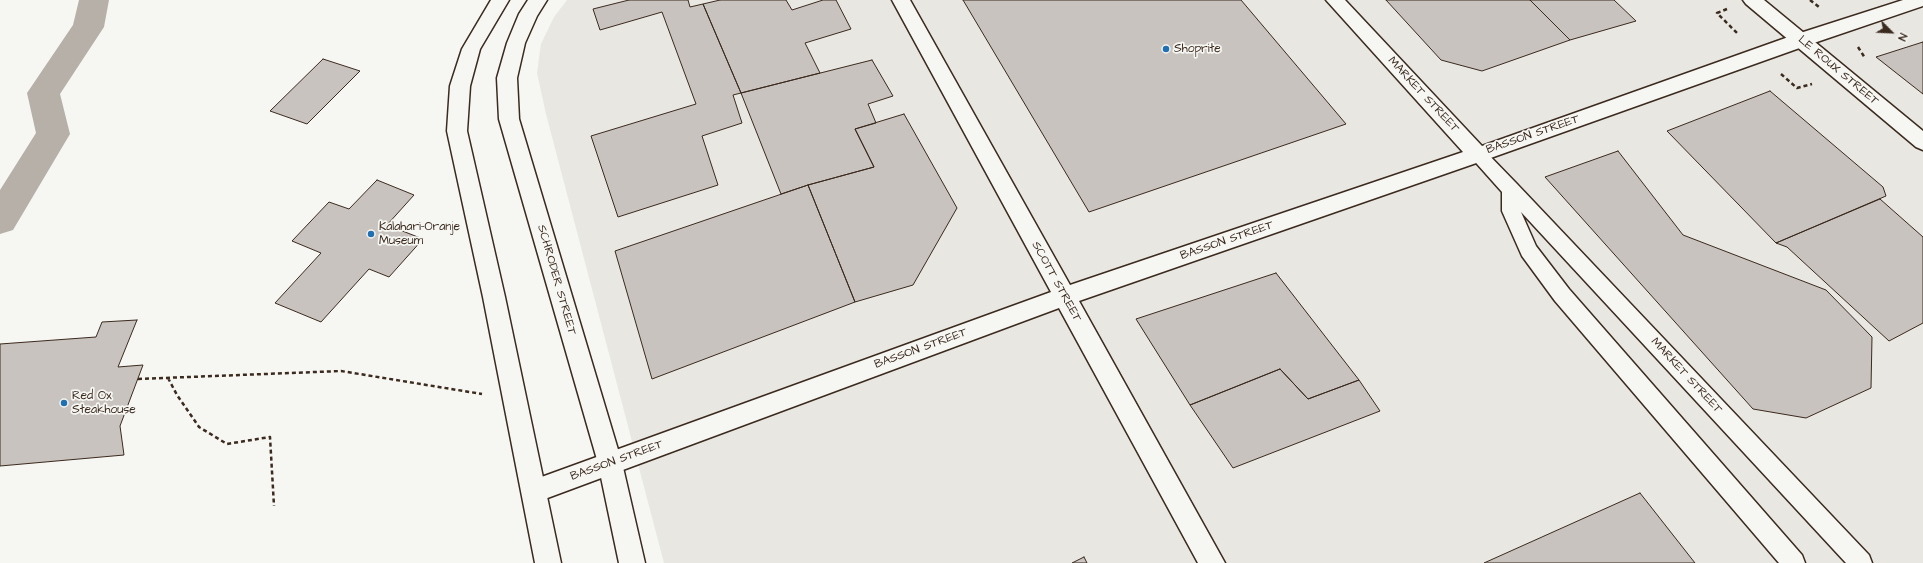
<!DOCTYPE html>
<html>
<head>
<meta charset="utf-8">
<style>
  body { margin:0 }
  #map { position:relative; width:1923px; height:563px; overflow:hidden; background:#f6f6f2; font-family:"Architects Daughter",sans-serif }
  canvas { display:block }
  .north { position:absolute; left:1871px; top:12px; width:40px; height:40px; -webkit-text-stroke:3px #f6f6f2; paint-order:stroke; rotate:114deg; font-size:11px; font-weight:700; line-height:16px; text-align:center; color:#3b2a1e }
  .north::after { content:''; display:block; margin:auto; width:14px; height:18px; background:#3b2a1e; clip-path:polygon(50% 0,100% 100%,50% 72%,0 100%) }
</style>
</head>
<body>
<div id="map">
<canvas width="1923" height="563"></canvas>
<div class="north">N</div>
</div>
<script>
const ctx = document.querySelector('canvas').getContext('2d');
ctx.lineJoin = 'round';
function fill(path, color) { ctx.fillStyle = color; ctx.fill(path, 'evenodd'); }
const poly = rows => new Path2D(rows.map(r => 'M' + r).join(''));
function strokePath(path, color, width, dash) { ctx.strokeStyle = color; ctx.lineWidth = width; ctx.lineCap = dash ? 'butt' : 'round'; ctx.setLineDash(dash || []); ctx.stroke(path); }
function drawText(font, color, halo, rows, align = 'center') {
  ctx.font = font + ' "Architects Daughter",sans-serif'; ctx.lineWidth = 3.5; ctx.setLineDash([]); ctx.textBaseline = 'middle'; ctx.strokeStyle = halo; ctx.fillStyle = color; for (const [text, x, y, turn = 0] of rows) {
    ctx.save(); ctx.translate(x, y); ctx.rotate((+turn || 0) * Math.PI / 180); ctx.textAlign = isNaN(turn) ? turn : align; if (halo) ctx.strokeText(text, 0, 0); ctx.fillText(text, 0, 0); ctx.restore();
  }
}
fill(poly([
  [567,0,1923,0,1923,563,664,563,546,114,537,73,541,44,554,17]
]), '#e8e7e2');
fill(poly([
  [79,0,109,0,104,27,60,94,70,134,13,230,0,234,0,190,36,133,27,93,73,25,79,0]
]), '#b6b0a9');
const building = poly([
  [629,0,688,0,690,7,703,4,741,93,733,95,742,123,702,136,718,185,618,217,591,136,696,104,662,12,600,30,593,9,629,0],
  [720,0,786,0,792,10,823,0,836,0,851,29,805,43,820,73,741,93,703,4,720,0],
  [963,0,1241,0,1346,124,1089,212,963,0],
  [1386,0,1530,0,1570,40,1482,71,1441,60,1386,0],
  [1530,0,1614,0,1636,21,1570,40,1530,0],
  [1923,42,1923,94,1876,57,1923,42],
  [323,59,360,71,307,124,270,111,323,59],
  [872,60,893,96,868,104,876,123,855,129,874,167,808,185,781,194,741,93,872,60],
  [1770,91,1883,187,1886,196,1776,243,1667,131,1770,91],
  [904,114,957,208,913,285,855,302,808,185,874,167,855,129,904,114],
  [1618,151,1683,235,1826,290,1872,337,1871,388,1806,418,1753,409,1545,177,1618,151],
  [377,180,414,195,387,225,423,239,389,277,369,269,321,322,275,303,321,253,292,241,329,202,349,209,377,180],
  [808,185,855,302,652,379,615,251,808,185],
  [1880,199,1923,237,1923,323,1889,341,1787,247,1776,243,1880,199],
  [1276,273,1359,380,1308,399,1280,369,1190,405,1136,319,1276,273],
  [137,320,118,367,143,365,120,426,124,455,0,466,0,344,96,337,102,322,137,320],
  [1280,369,1308,399,1359,380,1380,411,1233,468,1190,405,1280,369],
  [1640,493,1695,563,1484,563,1640,493],
  [1084,557,1087,563,1072,563,1084,557]
]);
fill(building, '#c8c3be');
strokePath(building, '#3b2a1e', 1);
const lane = poly([
  [1478,148,1484,150,1517,184,1869,555,1872,563,1846,563,1521,212,1536,246,1569,289,1802,555,1805,563,1779,563,1555,301,1522,256,1502,211,1502,192,1469,155,1472,150,1478,148]
]);
const street = poly([
  [892,0,910,0,1070,285,1463,152,1326,0,1345,0,1482,146,1794,35,1903,0,1923,0,1923,6,1808,45,1485,160,1079,301,1225,563,1198,563,1059,308,534,503,525,499,522,491,525,483,1051,292,892,0]
]);
const highway = poly([
  [491,0,509,0,480,49,470,86,467,131,505,297,561,563,535,563,483,297,447,131,450,86,462,49,491,0],
  [528,0,547,0,537,16,525,43,517,78,519,119,622,463,645,563,619,563,598,463,499,119,497,78,507,43,519,14,528,0],
  [1743,0,1764,0,1923,131,1923,150,1916,147,1746,4,1743,0]
]);
strokePath(lane, '#3b2a1e', 3);
strokePath(street, '#3b2a1e', 3);
strokePath(highway, '#3b2a1e', 3);
strokePath(poly([
  [1810,0,1819,7],
  [1727,9,1717,13,1739,35],
  [1858,47,1865,58],
  [1781,74,1797,88,1812,84],
  [168,378,177,395,199,427,227,444,270,437,274,506],
  [138,379,341,371,482,394]
]), '#3b2a1e', 2.5, [4, 3]);
fill(lane, '#f6f6f2');
fill(street, '#f6f6f2');
fill(highway, '#f6f6f2');
for (const [x, y, r, color] of [
  [1166,49,4,"#1f6fb2"],
  [371,234,4,"#1f6fb2"],
  [64,403,4,"#1f6fb2"]
]) { const dot = new Path2D(); dot.arc(x, y, r, 0, 2 * Math.PI); ctx.fillStyle = color; ctx.fill(dot); strokePath(dot, '#f6f6f2', 1.5); }
drawText('12px', '#3b2a1e', '#f6f6f2', [
  ["Shoprite",1174,49],
  ["Kalahari-Oranje",379,227],
  ["Museum",379,241],
  ["Red Ox",72,396],
  ["Steakhouse",72,410]
], 'left');
drawText('12px', '#3b2a1e', '#f6f6f2', [
  ["LE ROUX STREET",1838,71,40],
  ["MARKET STREET",1423,95,47],
  ["BASSON STREET",1533,135,-19],
  ["BASSON STREET",1227,241,-19],
  ["SCHRODER STREET",556,280,74],
  ["SCOTT STREET",1056,282,61],
  ["BASSON STREET",921,349,-20],
  ["MARKET STREET",1686,376,47],
  ["BASSON STREET",617,461,-20]
]);
</script>
</body>
</html>
